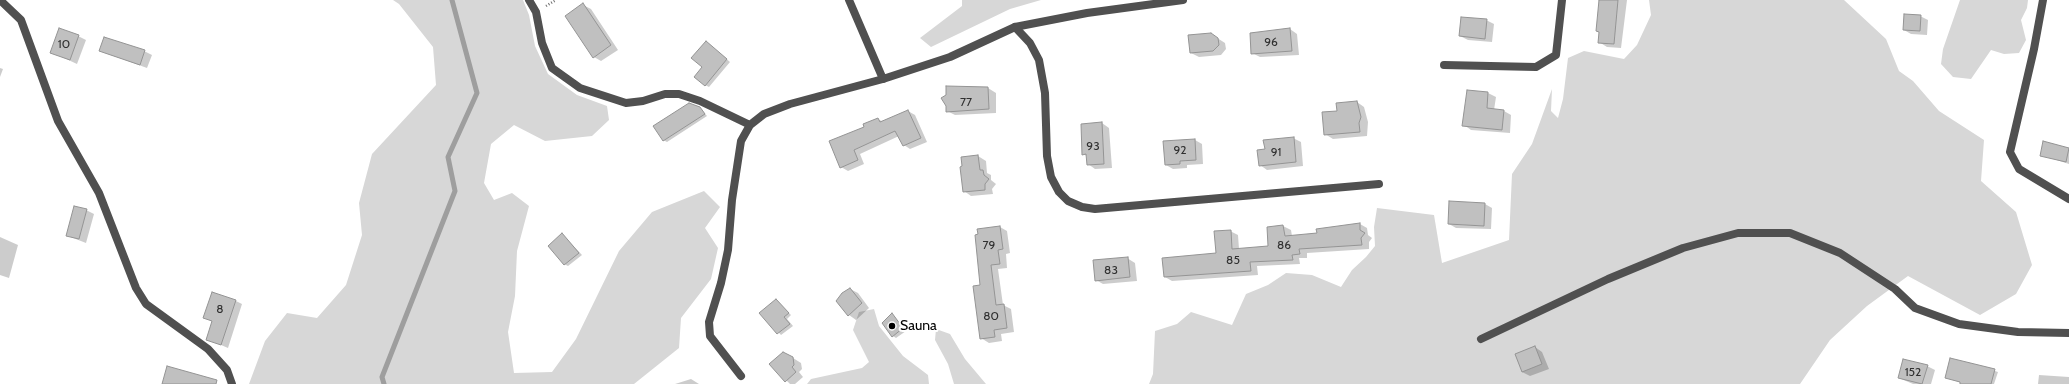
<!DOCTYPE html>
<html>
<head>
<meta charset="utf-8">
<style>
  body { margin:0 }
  canvas { display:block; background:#fff }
</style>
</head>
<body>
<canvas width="2069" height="384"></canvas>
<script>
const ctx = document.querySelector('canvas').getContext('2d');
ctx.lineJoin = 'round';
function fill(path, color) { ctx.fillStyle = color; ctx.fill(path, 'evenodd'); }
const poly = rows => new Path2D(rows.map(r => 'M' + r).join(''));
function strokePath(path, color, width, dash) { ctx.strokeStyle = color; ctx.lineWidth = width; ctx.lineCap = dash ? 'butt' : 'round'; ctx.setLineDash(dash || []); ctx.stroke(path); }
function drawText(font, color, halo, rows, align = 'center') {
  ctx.font = font + ' Cabin,sans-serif'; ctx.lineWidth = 4; ctx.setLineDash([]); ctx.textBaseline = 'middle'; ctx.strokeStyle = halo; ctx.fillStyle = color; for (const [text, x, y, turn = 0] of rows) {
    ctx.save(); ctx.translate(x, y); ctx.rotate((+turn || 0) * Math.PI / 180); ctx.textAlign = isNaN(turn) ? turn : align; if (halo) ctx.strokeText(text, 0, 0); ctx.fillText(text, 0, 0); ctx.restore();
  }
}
fill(poly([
  [393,0,523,0,529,15,535,46,548,74,577,95,607,106,609,120,592,136,545,141,514,125,491,144,484,183,494,200,512,193,529,206,517,251,515,296,508,332,514,373,552,372,576,339,619,251,652,212,704,191,720,207,705,228,718,248,711,279,681,318,679,348,634,384,249,384,265,341,287,313,317,318,346,285,362,235,359,203,372,154,436,85,433,47,399,4],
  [962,0,1041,0,1010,9,931,47,920,38,962,6],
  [1649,0,1844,0,1886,39,1899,71,1913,81,1939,111,1984,140,1981,181,2016,212,2032,265,2016,294,1980,315,1908,276,1867,306,1830,340,1800,384,1149,384,1153,374,1155,331,1177,324,1191,312,1232,325,1246,294,1268,285,1286,273,1312,275,1341,287,1352,270,1366,257,1375,246,1374,227,1377,208,1434,215,1442,263,1509,240,1512,174,1532,144,1552,89,1551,111,1558,118,1563,99,1568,58,1584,51,1624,59,1637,45,1651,15],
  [1960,0,2028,0,2027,8,2021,20,2026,40,2019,53,2004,54,1991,50,1971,79,1953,77,1941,64,1943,49],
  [874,309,879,326,903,356,928,375,929,384,807,384,811,379,862,368,869,362,853,330,859,312],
  [936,329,950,334,965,359,986,384,954,384,948,364,935,340]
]), '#d7d7d7');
fill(poly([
  [1600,0,1627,0,1621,48,1607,47,1599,42],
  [583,5,591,9,618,50,601,61,594,57],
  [1920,16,1928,20,1927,35,1911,34,1904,30],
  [1486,20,1494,24,1492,42,1468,40,1460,36],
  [1290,29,1297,34,1299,55,1260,57,1252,53],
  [1211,34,1225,43,1226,49,1221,55,1199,57,1191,53],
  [78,36,86,40,77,64,51,52],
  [709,44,730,62,709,87,705,85,703,67],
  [100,51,144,51,152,55,147,68],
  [0,68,3,69,0,77],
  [947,87,988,88,996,93,996,113,955,115,947,111],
  [1468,91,1488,93,1496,97,1494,110,1504,111,1511,115,1510,133,1471,130,1464,125],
  [1357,102,1364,107,1368,122,1367,136,1333,139,1325,134],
  [700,108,707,116,667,142,663,140],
  [908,111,915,115,927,142,910,149,904,145,899,136,860,154,864,164,848,171,841,167,865,128,878,119,883,122],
  [1102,123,1109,128,1112,168,1095,169,1088,164,1087,156,1083,154],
  [1293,138,1301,142,1303,166,1267,170,1260,165,1266,150],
  [1195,140,1202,144,1203,164,1187,165,1187,168,1173,169,1166,165],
  [2044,142,2069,149,2069,164,2041,155],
  [978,156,986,161,987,173,991,175,991,180,996,184,992,189,993,194,971,196,964,191,963,158],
  [1485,204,1492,208,1491,229,1456,228,1449,224],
  [86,210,94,214,86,243,68,236],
  [1360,224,1367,228,1368,235,1372,238,1369,242,1369,249,1307,253,1307,258,1299,258,1300,264,1257,266,1258,275,1172,281,1165,277,1217,254,1230,231,1238,235,1239,249,1269,247,1283,226,1291,230,1292,236,1318,234],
  [1000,227,1007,231,1010,253,1006,254,1007,268,998,269,1003,305,1011,309,1014,332,1001,334,1002,341,989,343,981,338,981,286],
  [563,235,582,255,568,266,564,264],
  [0,237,18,245,9,278,0,275],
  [1127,258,1135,263,1137,281,1103,284,1096,280],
  [850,289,858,293,869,308,856,320,849,315,837,301],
  [776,300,791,315,787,319,793,326,781,335,761,313],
  [236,301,242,304,228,348,207,339,213,322,205,318],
  [892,315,906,331,896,338,893,336],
  [1535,347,1542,352,1549,369,1530,376,1522,372],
  [793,358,801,363,802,369,799,372,803,377,795,384,790,384,770,364],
  [1967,362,1998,372,1994,384,1965,384,1950,379],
  [1927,366,1935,370,1931,384,1913,384,1899,378],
  [2039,375,2069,377,2069,384,2038,384],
  [691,379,699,384,675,384]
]), '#0003');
strokePath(poly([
  [384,384,382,377,455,191,448,157,477,93,452,0]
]), '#9e9e9e', 5);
const building = poly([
  [1599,0,1618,0,1614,44,1598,43,1599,32,1596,31,1599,0],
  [583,3,611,45,593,58,565,16,583,3],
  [1904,14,1921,15,1920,31,1903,30,1904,14],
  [1461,17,1487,19,1485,39,1459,36,1461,17],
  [59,28,79,35,70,60,50,53,59,28],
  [1290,28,1292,51,1251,54,1250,33,1290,28],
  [1211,33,1218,38,1219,45,1213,51,1190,53,1188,35,1211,33],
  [104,37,145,50,140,65,99,51,104,37],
  [706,41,727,59,705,86,694,77,702,67,691,58,706,41],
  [946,86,988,87,989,109,946,112,946,106,941,98,946,95,946,86],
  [1467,90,1488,92,1487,108,1504,110,1502,130,1462,126,1467,90],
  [1357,101,1361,117,1359,123,1360,132,1324,135,1322,112,1337,111,1336,103,1357,101],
  [689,103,700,107,705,114,663,141,653,126,689,103],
  [908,110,921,138,903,146,895,131,854,150,858,160,840,168,829,141,864,127,863,124,878,118,880,122,908,110],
  [1102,122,1104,164,1087,165,1086,154,1082,155,1081,124,1102,122],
  [1294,137,1296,162,1259,166,1257,150,1265,149,1263,140,1294,137],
  [1195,139,1196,160,1180,161,1180,164,1165,165,1163,141,1195,139],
  [2043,141,2069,148,2066,162,2040,156,2043,141],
  [978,155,980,170,983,170,984,175,989,179,985,184,985,190,963,192,960,167,962,166,961,157,978,155],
  [1449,201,1485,203,1484,226,1448,224,1449,201],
  [74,206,87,209,79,239,66,236,74,206],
  [1360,223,1360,230,1365,233,1361,238,1362,245,1299,249,1300,254,1292,255,1293,260,1250,262,1251,271,1164,277,1162,258,1216,253,1214,231,1231,230,1232,249,1268,246,1267,227,1283,225,1285,236,1317,233,1316,229,1360,223],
  [1000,226,1003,249,998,250,1000,264,991,265,996,305,1004,304,1007,328,994,330,995,337,980,339,973,286,980,285,975,235,978,234,977,229,1000,226],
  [562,233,579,253,564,265,548,246,562,233],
  [1128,257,1130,277,1095,281,1093,260,1128,257],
  [850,288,862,303,848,316,836,301,842,293,850,288],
  [212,292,236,300,221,345,206,340,212,321,203,318,212,292],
  [776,299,789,313,784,317,790,324,777,334,759,313,776,299],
  [892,313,903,328,892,337,882,323,892,313],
  [1535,346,1542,364,1522,372,1515,354,1535,346],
  [783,352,793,357,794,365,792,367,796,372,785,382,769,364,783,352],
  [1950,358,1995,369,1991,384,1960,384,1960,382,1945,378,1950,358],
  [1903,359,1928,365,1922,384,1898,378,1903,359],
  [167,366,217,380,216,384,162,384,167,366]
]);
fill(building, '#c0c0c0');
strokePath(building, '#949494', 1);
strokePath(poly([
  [546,6,556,0]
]), '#727272', 2.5, [1, 2]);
strokePath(poly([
  [529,0,536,12,542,43,552,68,580,88,626,103,643,101,665,94,679,94,700,101,750,125],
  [1015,27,1030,43,1039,60,1045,93,1047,156,1051,177,1059,192,1068,201,1082,207,1095,209,1379,184],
  [1444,65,1536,67,1556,55,1562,0],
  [741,376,710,336,709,322,721,283,728,250,732,200,741,141,750,125,764,114,790,104,883,79]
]), '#505050', 8);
strokePath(poly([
  [0,0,21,20,58,121,99,193,136,288,146,304,208,349,227,370,232,384],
  [849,0,883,79,950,57,1015,27,1087,13,1183,0],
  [2043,0,2034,49,2010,152,2019,169,2069,199],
  [1481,339,1608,279,1683,248,1738,233,1790,233,1840,253,1895,289,1915,308,1959,324,2018,332,2069,333]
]), '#505050', 8);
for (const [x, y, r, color] of [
  [892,326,4,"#000"]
]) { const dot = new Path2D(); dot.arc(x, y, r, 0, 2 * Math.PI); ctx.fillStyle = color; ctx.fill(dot); strokePath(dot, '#fff', 1.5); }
drawText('12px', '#303030', null, [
  ["96",1271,42],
  ["10",64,44],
  ["77",966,102],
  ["93",1093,146],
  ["92",1180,150],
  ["91",1276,152],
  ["79",989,245],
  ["86",1284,245],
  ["85",1233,260],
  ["83",1111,270],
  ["8",220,309],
  ["80",991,316],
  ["152",1913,372]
]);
drawText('14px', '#000', '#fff', [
  ["Sauna",900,326]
], 'left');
</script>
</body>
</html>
